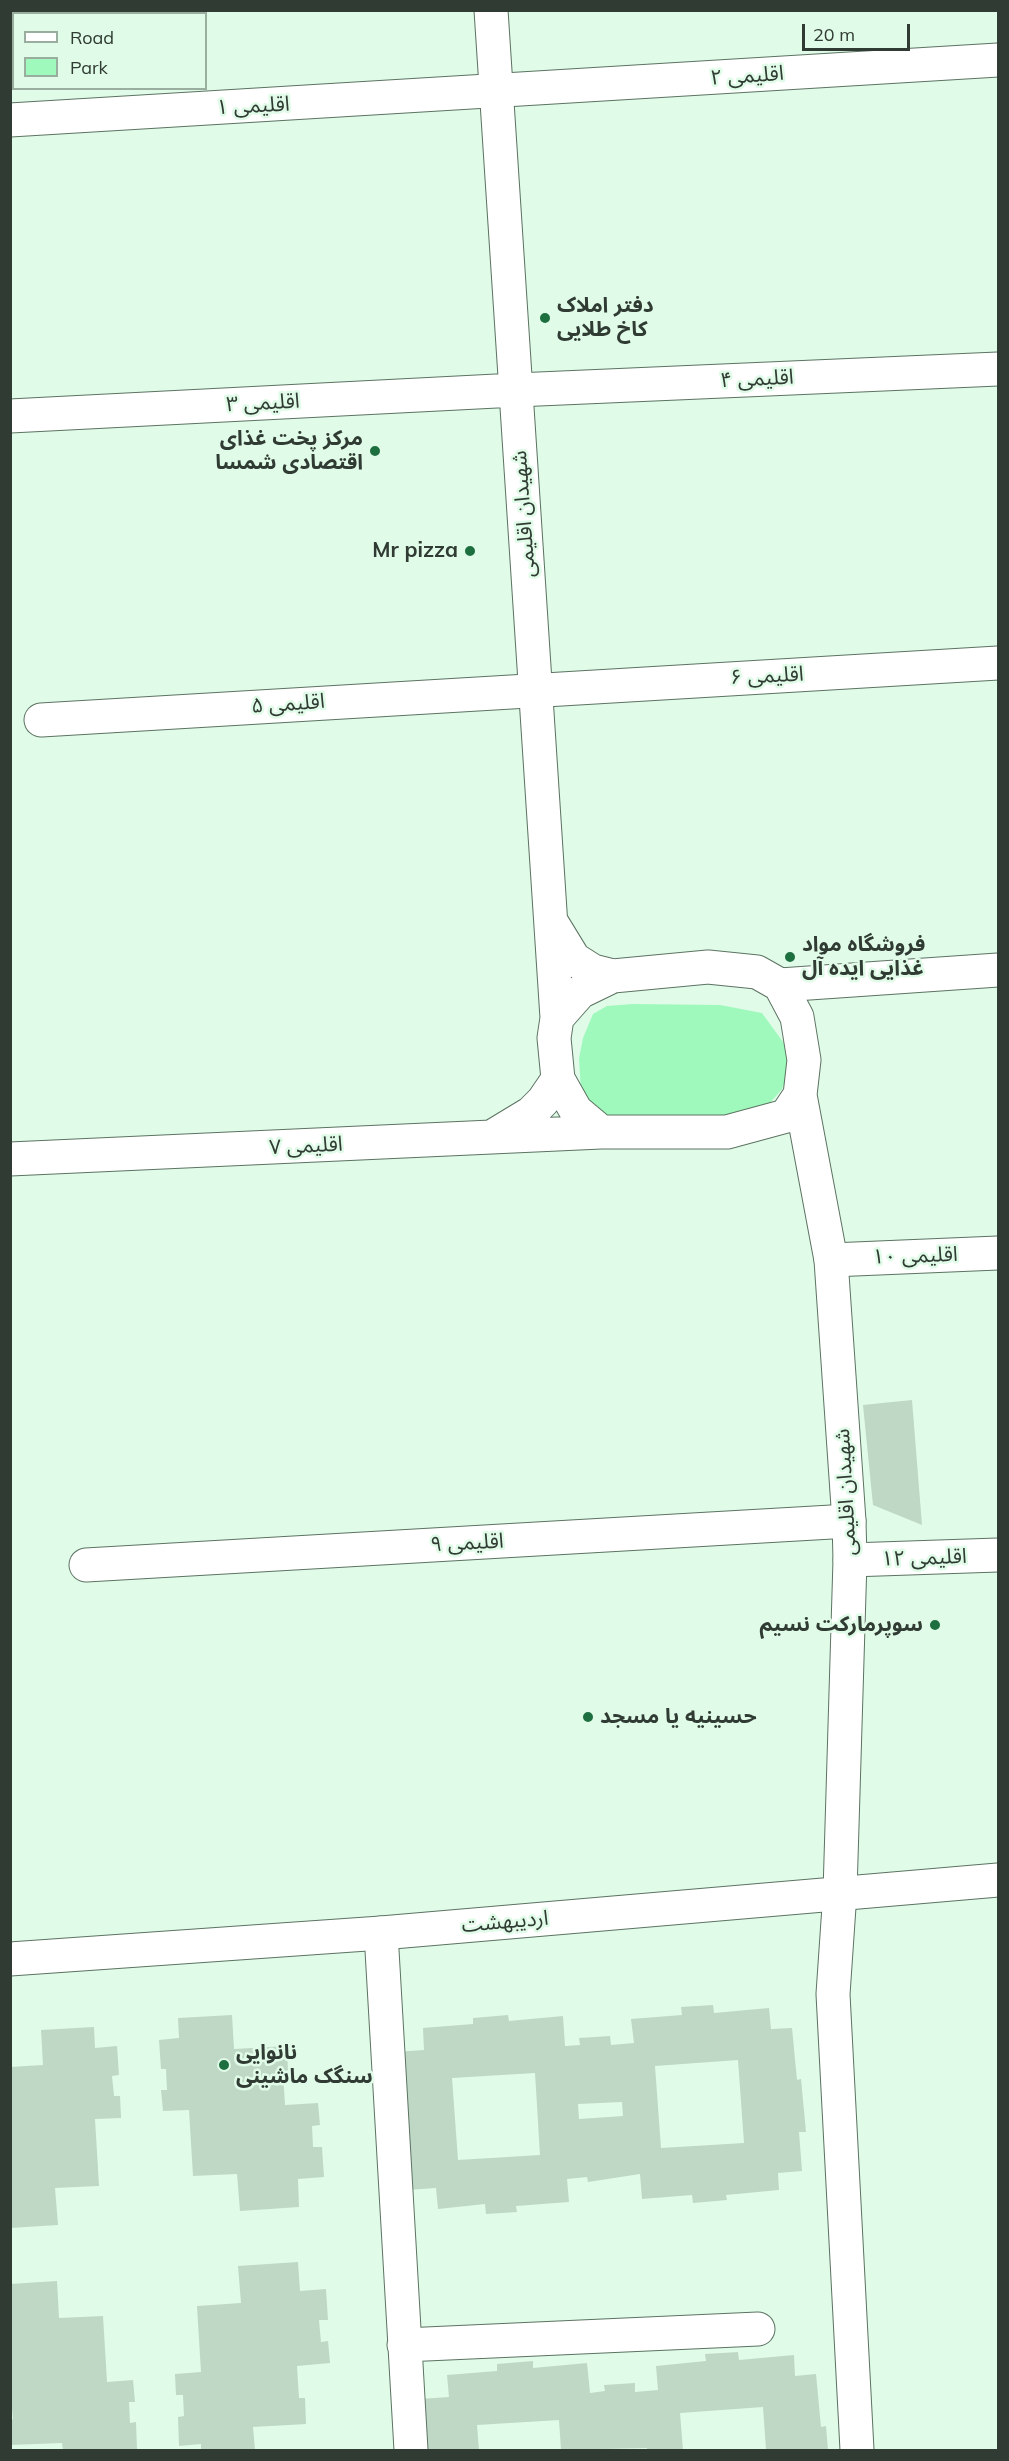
<!DOCTYPE html>
<html>
<head>
<meta charset="utf-8">
<style>
  body { margin:0 }
  #map { position:relative; width:1009px; height:2461px; overflow:hidden; background:#e0fbe7; font-family:Mulish,sans-serif }
  canvas { display:block }
  .frame { position:absolute; inset:0; border:12px solid #303b33; pointer-events:none }
  .legend { position:absolute; left:12px; top:12px; width:195px; height:78px; box-sizing:border-box; background:#e0fbe7; border:2px solid #9aae9f; margin:0; padding:8px 10px; list-style:none; font-size:18px; color:#303b33 }
  .legend li { display:flex; align-items:center; gap:12px; height:30px }
  .legend b { width:30px; border:2px solid #9aae9f }
  .scale { position:absolute; left:802px; top:24px; width:108px; height:27px; box-sizing:border-box; border:3px solid #303b33; border-top:0; padding-left:8px; font-size:18px; line-height:21px; white-space:nowrap; color:#303b33; -webkit-text-stroke:4px #e0fbe7; paint-order:stroke }
</style>
</head>
<body>
<div id="map">
<canvas width="1009" height="2461"></canvas>
<div class="frame"></div>
<ul class="legend">
<li><b style="height:8px;background:#fff"></b>Road</li>
<li><b style="height:16px;background:#9ff9bc"></b>Park</li>
</ul>
<div class="scale">20 m</div>
</div>
<script>
const ctx = document.querySelector('canvas').getContext('2d');
ctx.lineJoin = 'round';
function fill(path, color) { ctx.fillStyle = color; ctx.fill(path, 'evenodd'); }
const poly = rows => new Path2D(rows.map(r => 'M' + r).join(''));
function strokePath(path, color, width, dash) { ctx.strokeStyle = color; ctx.lineWidth = width; ctx.lineCap = dash ? 'butt' : 'round'; ctx.setLineDash(dash || []); ctx.stroke(path); }
function drawText(font, color, halo, rows, align = 'center') {
  ctx.font = font + ' Mulish,"Noto Sans Arabic",sans-serif'; ctx.lineWidth = 5; ctx.setLineDash([]); ctx.textBaseline = 'middle'; ctx.strokeStyle = halo; ctx.fillStyle = color; for (const [text, x, y, turn = 0] of rows) {
    ctx.save(); ctx.translate(x, y); ctx.rotate((+turn || 0) * Math.PI / 180); ctx.textAlign = isNaN(turn) ? turn : align; if (halo) ctx.strokeText(text, 0, 0); ctx.fillText(text, 0, 0); ctx.restore();
  }
}
fill(poly([
  [633,1004,720,1005,762,1013,786,1046,789,1071,782,1089,769,1104,745,1118,608,1124,581,1091,579,1059,583,1038,593,1014,607,1006]
]), '#9ff9bc');
fill(poly([
  [912,1400,922,1525,873,1505,863,1405],
  [713,2005,714,2013,769,2008,771,2029,792,2028,797,2080,801,2079,806,2132,799,2132,802,2171,778,2173,779,2190,726,2195,727,2200,693,2203,692,2195,642,2199,640,2174,588,2182,587,2177,567,2179,569,2202,516,2206,517,2212,486,2214,485,2204,438,2209,436,2188,406,2190,395,2052,424,2050,423,2028,473,2024,473,2018,508,2015,509,2021,563,2016,565,2046,580,2045,579,2038,610,2036,611,2045,634,2043,631,2019,682,2015,681,2007],
  [738,2060,744,2143,661,2148,655,2066],
  [535,2073,540,2155,458,2160,452,2078],
  [622,2102,623,2116,579,2119,578,2104],
  [232,2015,234,2049,287,2046,288,2072,283,2073,285,2105,318,2103,320,2125,312,2126,313,2147,322,2147,324,2177,298,2179,299,2207,240,2211,237,2174,193,2176,189,2110,163,2111,161,2090,167,2090,166,2069,161,2069,159,2040,179,2038,178,2018],
  [94,2027,95,2048,117,2046,119,2075,112,2076,114,2096,120,2096,121,2118,95,2119,99,2186,55,2188,58,2225,10,2228,10,2067,43,2065,41,2030],
  [298,2262,300,2291,326,2289,328,2320,319,2320,321,2342,328,2341,330,2363,297,2366,299,2398,305,2398,306,2424,253,2427,255,2450,201,2450,201,2444,179,2446,178,2417,184,2416,183,2395,176,2395,175,2374,201,2372,197,2306,241,2303,238,2266],
  [57,2281,59,2318,103,2316,107,2382,133,2380,135,2402,129,2402,130,2423,136,2422,137,2450,63,2450,62,2443,10,2445,10,2420,13,2419,10,2387,10,2284],
  [738,2352,739,2360,794,2355,795,2376,816,2374,821,2427,826,2426,828,2450,766,2450,763,2407,680,2413,683,2450,647,2450,647,2448,561,2450,559,2420,477,2425,479,2450,424,2450,420,2399,449,2397,447,2375,497,2371,497,2364,533,2361,533,2368,587,2363,590,2393,605,2391,604,2385,635,2383,635,2392,658,2390,656,2366,706,2361,705,2354]
]), '#bed8c5');
const minor = poly([
  [10,120,998,60],
  [516,390,998,369],
  [41,720,998,663],
  [780,985,998,970],
  [831,1260,998,1253],
  [850,1560,998,1555],
  [86,1565,849,1521],
  [840,1892,833,1994,857,2450],
  [381,1933,411,2450],
  [404,2345,758,2329]
]);
const tertiary = poly([
  [491,10,557,1018,554,1038,558,1079,576,1111,601,1132,727,1132,786,1116,800,1095,804,1060,797,1017,780,985,757,972,708,967,613,976,580,992,557,1018],
  [10,416,516,390],
  [552,923,574,959,593,971,613,976],
  [800,1095,831,1260,849,1521,850,1560,840,1892],
  [493,1136,531,1113,543,1101,558,1079],
  [10,1159,601,1132],
  [10,1959,381,1933,998,1880]
]);
strokePath(minor, '#5c7362', 35);
strokePath(tertiary, '#5c7362', 35);
strokePath(minor, '#fff', 33);
strokePath(tertiary, '#fff', 33);
for (const [x, y, r, color] of [
  [545,318,6,"#1e6f40"],
  [375,451,6,"#1e6f40"],
  [470,551,6,"#1e6f40"],
  [790,957,6,"#1e6f40"],
  [935,1625,6,"#1e6f40"],
  [588,1717,6,"#1e6f40"],
  [224,2065,6,"#1e6f40"]
]) { const dot = new Path2D(); dot.arc(x, y, r, 0, 2 * Math.PI); ctx.fillStyle = color; ctx.fill(dot); strokePath(dot, '#e0fbe7', 2); }
drawText('21px', '#303b33', '#e0fbe7', [
  ["اقلیمی ۲",747,76,-4],
  ["اقلیمی ۱",253,106,-3],
  ["اقلیمی ۴",757,379,-3],
  ["اقلیمی ۳",263,403,-3],
  ["شهیدان اقلیمی",524,514,-94],
  ["اقلیمی ۶",767,676,-3],
  ["اقلیمی ۵",288,704,-4],
  ["اقلیمی ۷",306,1146,-3],
  ["اقلیمی ۱۰",915,1256,-2],
  ["شهیدان اقلیمی",846,1492,-93],
  ["اقلیمی ۹",467,1543,-3],
  ["اقلیمی ۱۲",924,1558,-2],
  ["اردیبهشت",505,1922,-5]
]);
drawText('bold 21px', '#303b33', '#e0fbe7', [
  ["دفتر املاک",557,306],
  ["کاخ طلایی",557,330],
  ["مرکز پخت غذای",363,439,"right"],
  ["اقتصادی شمسا",363,463,"right"],
  ["Mr pizza",458,551,"right"],
  ["فروشگاه مواد",802,945],
  ["غذایی ایده آل",802,969],
  ["سوپرمارکت نسیم",923,1625,"right"],
  ["حسینیه یا مسجد",600,1717],
  ["نانوایی",236,2053],
  ["سنگک ماشینی",236,2077]
], 'left');
</script>
</body>
</html>
